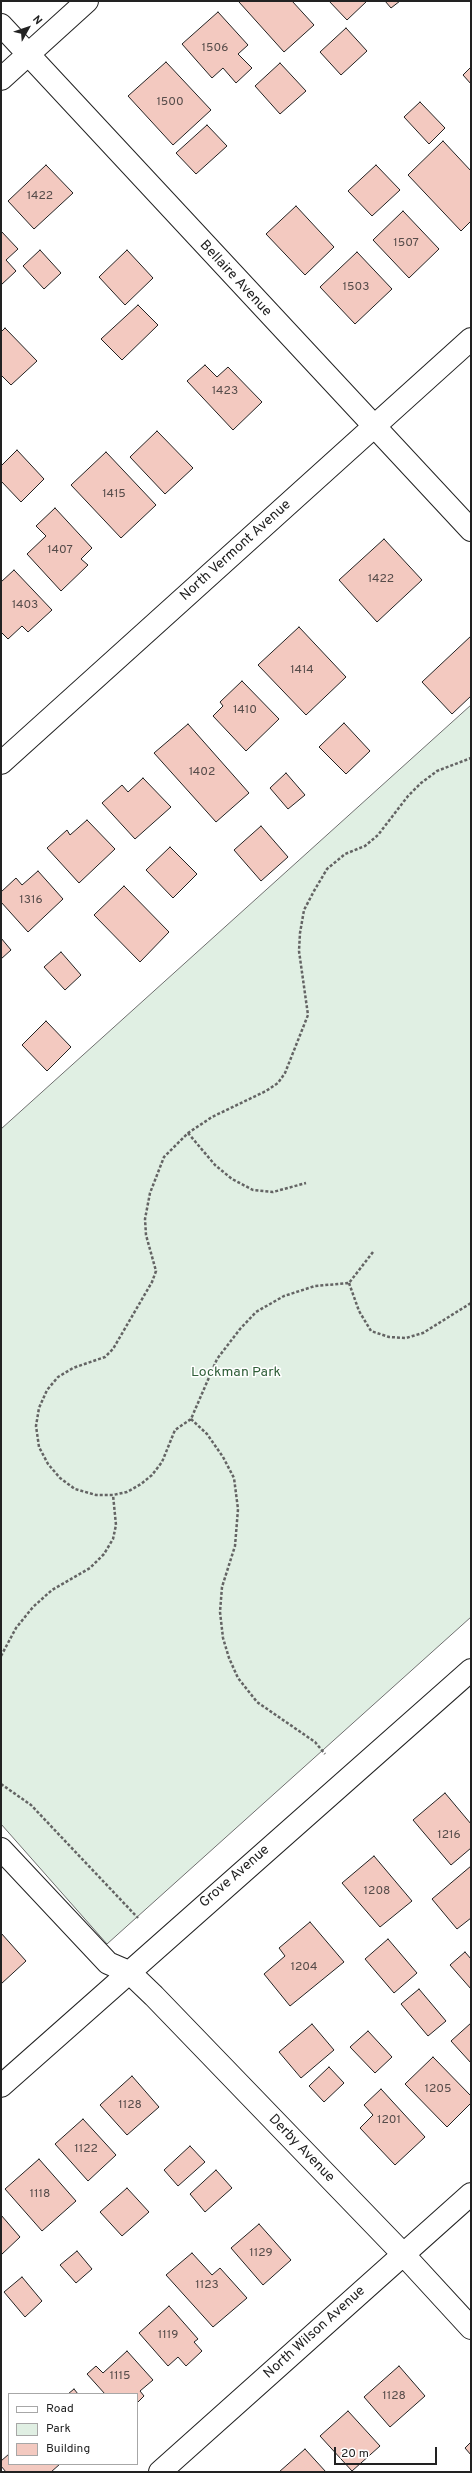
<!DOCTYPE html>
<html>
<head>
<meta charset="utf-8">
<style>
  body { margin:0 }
  #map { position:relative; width:472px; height:2473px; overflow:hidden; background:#fff; font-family:Overpass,sans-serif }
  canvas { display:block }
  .frame { position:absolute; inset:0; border:2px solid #222; pointer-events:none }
  .legend { position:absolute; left:8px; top:2393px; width:130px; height:72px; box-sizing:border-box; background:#fff; border:1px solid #a7a7a7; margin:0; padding:5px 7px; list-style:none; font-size:12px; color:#222 }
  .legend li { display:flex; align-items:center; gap:8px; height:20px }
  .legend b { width:20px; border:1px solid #a7a7a7 }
  .north { position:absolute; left:8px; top:8px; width:40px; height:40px; -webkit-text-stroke:3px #fff; paint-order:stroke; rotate:50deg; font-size:11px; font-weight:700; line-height:16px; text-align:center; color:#222 }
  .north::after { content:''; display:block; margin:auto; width:14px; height:18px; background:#222; clip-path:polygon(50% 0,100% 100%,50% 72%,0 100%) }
  .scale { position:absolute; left:334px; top:2447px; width:103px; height:18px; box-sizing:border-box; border:2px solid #222; border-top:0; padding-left:5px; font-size:12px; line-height:14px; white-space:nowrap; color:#222; -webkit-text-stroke:3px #fff; paint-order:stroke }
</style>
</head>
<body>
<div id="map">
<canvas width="472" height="2473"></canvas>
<div class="frame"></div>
<ul class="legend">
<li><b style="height:5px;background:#fff"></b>Road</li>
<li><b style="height:11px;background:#e0efe3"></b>Park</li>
<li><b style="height:11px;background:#f3c9c0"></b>Building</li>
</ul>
<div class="north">N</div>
<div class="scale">20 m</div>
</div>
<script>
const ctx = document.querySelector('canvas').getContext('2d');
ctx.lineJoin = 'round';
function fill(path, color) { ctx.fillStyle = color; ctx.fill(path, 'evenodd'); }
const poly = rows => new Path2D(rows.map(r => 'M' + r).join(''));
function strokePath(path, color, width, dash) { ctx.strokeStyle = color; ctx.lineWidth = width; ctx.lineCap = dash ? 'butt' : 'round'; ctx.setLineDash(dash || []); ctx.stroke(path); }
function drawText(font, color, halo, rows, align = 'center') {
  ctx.font = font + ' Overpass,sans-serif'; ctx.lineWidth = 3; ctx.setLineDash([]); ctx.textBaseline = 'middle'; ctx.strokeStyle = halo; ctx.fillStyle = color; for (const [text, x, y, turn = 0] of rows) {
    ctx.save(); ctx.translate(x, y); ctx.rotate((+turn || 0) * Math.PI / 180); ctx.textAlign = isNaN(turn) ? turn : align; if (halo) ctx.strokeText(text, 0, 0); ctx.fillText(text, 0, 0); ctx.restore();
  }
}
const green = poly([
  [471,705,471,1617,107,1944,1,1824,1,1129,471,705]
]);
fill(green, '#e0efe3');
strokePath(green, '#6f6f6f', 1);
const building = poly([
  [240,1,292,1,314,25,284,52,239,2,240,1],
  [329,1,367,1,347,20,329,1],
  [385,1,400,1,391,8,385,1],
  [218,12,248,45,238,54,252,68,236,83,223,68,212,78,182,44,218,12],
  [346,28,367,51,341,75,320,52,346,28],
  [166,62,211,110,173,145,128,96,166,62],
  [280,63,306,91,280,114,255,86,280,63],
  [471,67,471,84,463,75,471,67],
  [420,102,445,128,429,144,404,117,420,102],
  [207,125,227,146,196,174,176,153,207,125],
  [443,141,471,171,471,221,461,231,408,175,443,141],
  [46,165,73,193,34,229,8,201,46,165],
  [376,165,400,190,372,216,348,191,376,165],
  [296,206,334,247,305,275,266,234,296,206],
  [403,211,439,249,409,278,373,240,403,211],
  [1,231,18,249,6,260,16,271,1,285,1,231],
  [40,250,61,273,44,289,23,266,40,250],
  [127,250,153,278,125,305,99,277,127,250],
  [357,252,392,289,355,324,320,287,357,252],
  [138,305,158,325,122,360,101,339,138,305],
  [5,328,37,361,11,385,1,375,1,332,5,328],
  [205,365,217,377,228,367,262,402,233,430,187,381,205,365],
  [157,431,193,468,165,494,130,457,157,431],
  [17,450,44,479,21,502,1,481,1,466,17,450],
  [106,452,156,505,121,538,71,485,106,452],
  [55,508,92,548,81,559,88,565,61,591,27,554,46,536,36,526,55,508],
  [384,539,422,580,377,622,339,580,384,539],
  [14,570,52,610,28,632,22,626,8,639,1,632,1,582,14,570],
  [299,627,346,677,306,715,258,665,299,627],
  [471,636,471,696,452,714,422,682,471,636],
  [242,681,279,719,246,751,213,716,223,706,220,702,242,681],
  [344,723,370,751,346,774,319,747,344,723],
  [188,724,249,793,216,822,154,753,188,724],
  [286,773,305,795,288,809,270,788,286,773],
  [143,778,171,807,135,839,102,803,122,785,128,792,143,778],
  [87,820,115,849,79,883,47,848,67,830,70,835,87,820],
  [261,826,288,857,261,881,234,850,261,826],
  [170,847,197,874,173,898,146,870,170,847],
  [38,871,63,899,28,932,1,902,1,892,16,878,22,885,38,871],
  [124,886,169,932,140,962,94,915,124,886],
  [1,938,11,950,1,959,1,938],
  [61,952,81,975,65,990,44,967,61,952],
  [46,1021,71,1047,47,1071,22,1045,46,1021],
  [445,1793,471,1824,471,1848,451,1865,413,1820,445,1793],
  [374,1856,412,1901,380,1927,342,1883,374,1856],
  [471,1866,471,1918,457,1929,432,1899,471,1866],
  [310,1922,344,1962,290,2006,264,1974,285,1956,279,1948,310,1922],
  [1,1933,26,1961,1,1984,1,1933],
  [388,1939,417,1973,394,1993,365,1959,388,1939],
  [465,1952,471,1959,471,1989,450,1965,465,1952],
  [419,1989,446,2021,428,2036,401,2004,419,1989],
  [471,2023,471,2063,451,2041,471,2023],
  [312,2024,334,2050,301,2078,279,2052,312,2024],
  [368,2031,392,2057,375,2073,350,2047,368,2031],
  [433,2057,471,2096,471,2103,447,2127,405,2084,433,2057],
  [329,2067,344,2083,324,2102,309,2086,329,2067],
  [132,2076,159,2107,127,2135,100,2105,132,2076],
  [381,2089,425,2137,395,2165,360,2128,373,2115,364,2105,381,2089],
  [83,2119,116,2155,88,2181,55,2144,83,2119],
  [190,2146,205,2162,178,2186,164,2170,190,2146],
  [39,2159,76,2201,42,2231,5,2189,39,2159],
  [216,2170,232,2188,205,2212,190,2194,216,2170],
  [127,2188,149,2212,122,2236,100,2212,127,2188],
  [1,2215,20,2237,1,2255,1,2215],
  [259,2224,291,2260,263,2285,231,2248,259,2224],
  [77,2251,92,2269,76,2283,60,2265,77,2251],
  [192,2253,212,2275,220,2268,247,2298,213,2327,166,2275,192,2253],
  [22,2277,42,2301,25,2317,4,2292,22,2277],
  [169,2306,198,2339,194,2342,202,2351,186,2366,178,2357,168,2366,139,2333,169,2306],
  [127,2351,153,2380,140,2391,144,2396,137,2403,137,2394,105,2394,87,2374,96,2366,103,2373,127,2351],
  [399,2366,425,2396,390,2427,364,2397,399,2366],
  [74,2389,78,2394,68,2394,74,2389],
  [348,2411,380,2446,352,2471,320,2436,348,2411],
  [471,2442,471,2455,465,2448,471,2442],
  [305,2449,326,2472,279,2472,305,2449],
  [9,2454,9,2464,60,2464,51,2472,6,2472,1,2466,1,2461,9,2454]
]);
fill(building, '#f3c9c0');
strokePath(building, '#222', 1);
const minor = poly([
  [1,25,471,530],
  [1,79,87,1],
  [1,763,471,339],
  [1,1849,108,1963,129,1972,154,1996,403,2254,471,2328],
  [1,2086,471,1670],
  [160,2472,471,2194]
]);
strokePath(minor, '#222', 24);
strokePath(poly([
  [188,1133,215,1165,232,1179,253,1190,273,1192,306,1183],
  [373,1252,349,1283,315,1286,284,1296,256,1312,240,1329,217,1359,191,1419,175,1430,162,1462,152,1475,141,1484,127,1492,113,1495,96,1495,75,1489,60,1478,48,1464,39,1447,36,1426,39,1408,47,1390,58,1377,73,1368,105,1357,113,1349,152,1282,156,1271,146,1235,145,1219,150,1193,164,1157,188,1133,212,1117,266,1091,278,1083,285,1073,308,1015,299,951,300,933,304,910,314,891,327,869,345,854,365,846,378,835,408,796,421,783,437,771,471,758],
  [349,1283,359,1311,371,1331,389,1337,406,1338,423,1333,471,1303],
  [191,1419,207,1434,223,1457,234,1478,238,1509,235,1546,222,1587,220,1612,223,1638,229,1658,238,1678,257,1702,315,1742,325,1754],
  [1,1656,16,1628,33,1607,52,1590,90,1568,104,1554,113,1539,116,1525,113,1495],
  [1,1784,31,1805,138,1918]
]), '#646464', 2.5, [3, 2]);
strokePath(minor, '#fff', 22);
drawText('12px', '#564c4a', null, [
  ["1506",215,49],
  ["1500",170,103],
  ["1422",40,197],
  ["1507",406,244],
  ["1503",356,288],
  ["1423",225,392],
  ["1415",114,495],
  ["1407",60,551],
  ["1422",381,580],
  ["1403",25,606],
  ["1414",302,671],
  ["1410",245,711],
  ["1402",202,773],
  ["1316",31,901],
  ["1216",449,1836],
  ["1208",377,1892],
  ["1204",304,1968],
  ["1205",438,2090],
  ["1128",130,2106],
  ["1201",389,2121],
  ["1122",86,2150],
  ["1118",40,2195],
  ["1129",261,2254],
  ["1123",207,2286],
  ["1119",168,2336],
  ["1115",120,2377],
  ["1128",394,2397]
]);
drawText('14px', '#222', '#fff', [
  ["Bellaire Avenue",235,279,47],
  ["North Vermont Avenue",236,551,-42],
  ["Grove Avenue",235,1877,-41],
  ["Derby Avenue",301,2149,46],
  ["North Wilson Avenue",315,2333,-42]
]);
drawText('14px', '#2f5e38', '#fff', [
  ["Lockman Park",236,1373]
]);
</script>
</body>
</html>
